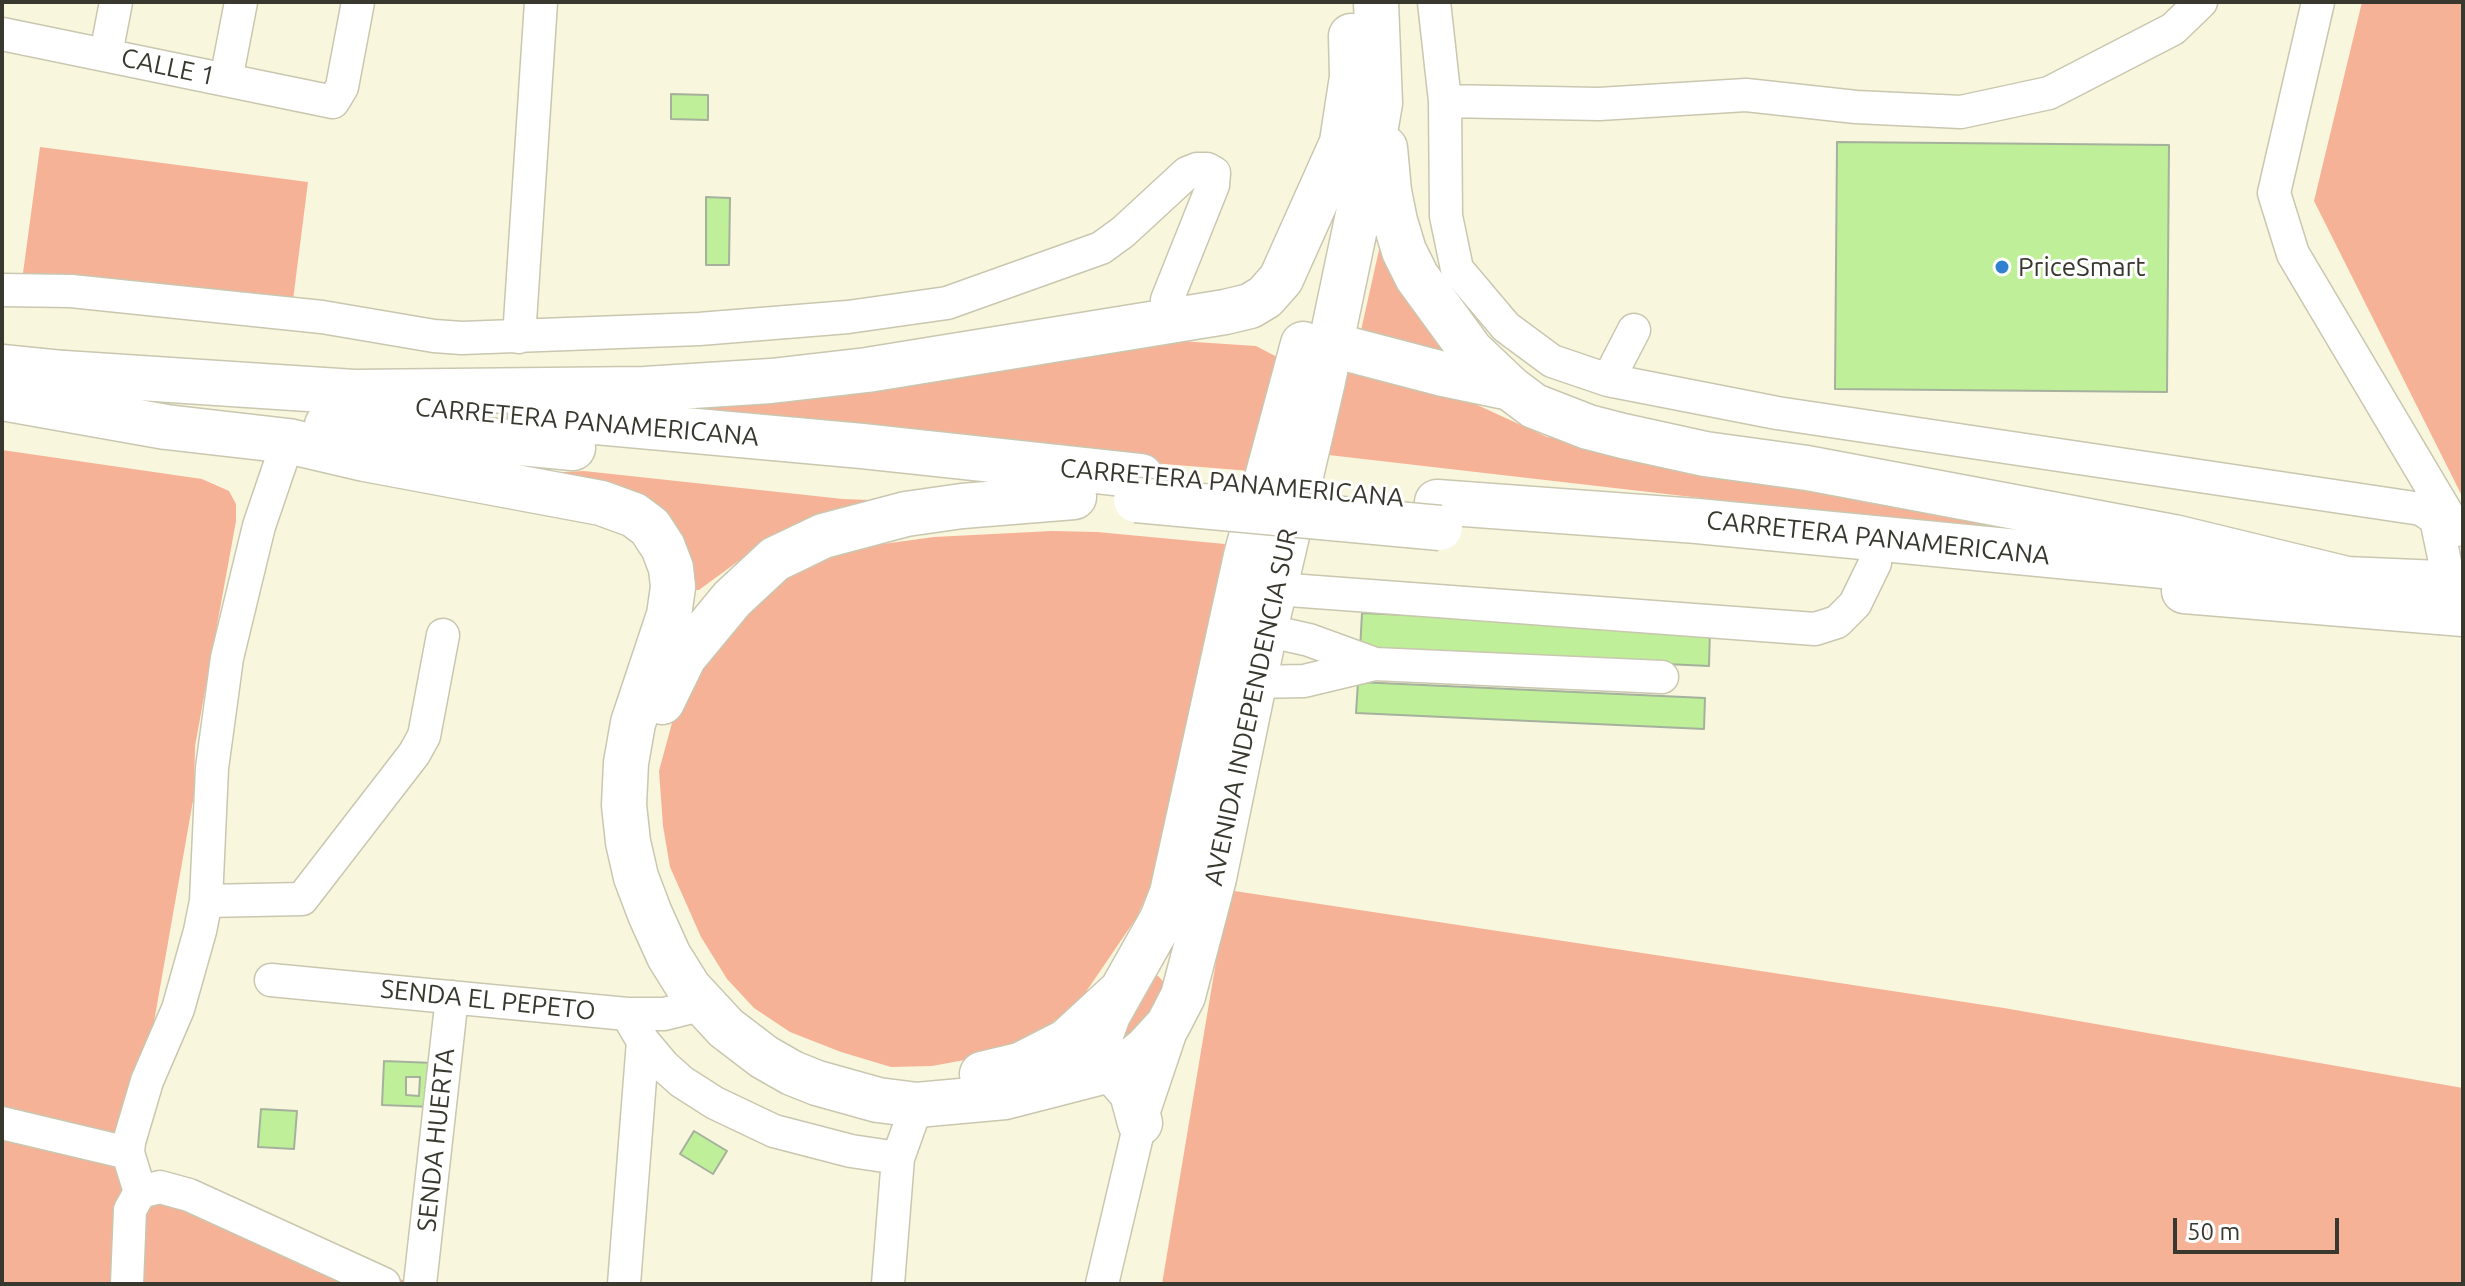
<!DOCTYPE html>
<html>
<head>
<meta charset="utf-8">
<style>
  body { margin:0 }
  #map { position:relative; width:2465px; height:1286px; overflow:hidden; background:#f9f6de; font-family:Ubuntu,sans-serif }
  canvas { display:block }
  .frame { position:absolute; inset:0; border:4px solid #39382f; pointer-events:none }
  .scale { position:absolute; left:2173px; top:1218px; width:166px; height:36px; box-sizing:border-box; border:4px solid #39382f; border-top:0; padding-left:10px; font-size:24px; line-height:28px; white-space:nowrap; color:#39382f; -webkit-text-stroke:6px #fff; paint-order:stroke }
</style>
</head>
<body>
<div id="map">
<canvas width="2465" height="1286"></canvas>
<div class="frame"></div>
<div class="scale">50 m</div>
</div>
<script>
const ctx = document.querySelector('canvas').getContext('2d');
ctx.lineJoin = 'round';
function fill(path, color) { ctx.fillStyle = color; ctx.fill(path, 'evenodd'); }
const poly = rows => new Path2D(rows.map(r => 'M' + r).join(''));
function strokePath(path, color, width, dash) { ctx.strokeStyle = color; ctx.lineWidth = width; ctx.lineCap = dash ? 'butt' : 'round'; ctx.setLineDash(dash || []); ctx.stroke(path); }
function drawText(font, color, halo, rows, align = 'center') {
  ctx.font = font + ' Ubuntu,sans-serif'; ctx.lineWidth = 6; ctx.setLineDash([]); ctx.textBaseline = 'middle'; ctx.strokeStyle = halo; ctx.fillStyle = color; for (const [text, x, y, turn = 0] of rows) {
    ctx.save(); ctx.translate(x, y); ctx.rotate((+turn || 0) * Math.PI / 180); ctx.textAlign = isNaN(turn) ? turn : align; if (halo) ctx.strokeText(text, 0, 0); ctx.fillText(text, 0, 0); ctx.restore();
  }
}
fill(poly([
  [2362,2,2463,2,2463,498,2314,201],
  [40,147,308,182,292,308,23,273],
  [1385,223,1451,360,1360,335],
  [1165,340,1256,346,1281,359,1251,471,578,417],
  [1339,364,1462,398,1547,437,1830,488,2030,536,1320,454],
  [2,450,202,479,229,491,236,504,236,521,195,746,194,795,127,1175,413,1284,2,1284],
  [584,471,843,499,921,502,752,551,699,590,686,590,684,568,541,473],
  [1052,531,1097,532,1225,544,1156,873,1137,917,1079,1002,1045,1028,1014,1046,981,1057,932,1066,891,1067,841,1052,790,1032,754,1008,727,979,701,937,670,867,663,826,659,771,676,708,725,630,799,566,883,544,934,537],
  [1228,890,2004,1008,2463,1088,2463,1284,1162,1284],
  [1149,974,1158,976,1164,982,1168,994,1119,1052,1119,1004]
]), '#f6b297');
const building = poly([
  [671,94,708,95,708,120,671,119,671,94],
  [1837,142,2169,145,2167,392,1835,389,1837,142],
  [706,197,730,198,729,265,706,265,706,197],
  [1362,613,1710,629,1709,666,1360,650,1362,613],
  [1358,682,1705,698,1704,729,1356,713,1358,682],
  [384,1061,434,1063,433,1107,382,1105,384,1061],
  [406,1077,420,1077,419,1096,406,1095,406,1077],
  [261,1109,297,1111,294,1149,258,1147,261,1109],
  [694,1131,727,1151,713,1174,680,1154,694,1131]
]);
fill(building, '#bfef99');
strokePath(building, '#a5b19c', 2);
const minor = poly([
  [1434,2,1445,101,1446,216,1457,269,1506,327,1552,361,1608,380],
  [2318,2,2274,193,2293,254,2457,530],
  [2,34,333,102,342,87,358,2],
  [106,54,116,2],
  [226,80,241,2],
  [1445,101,1599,104,1746,95,1856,107,1961,112,2049,93,2173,29,2201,2],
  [2,290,71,291,322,317,434,336,462,338,699,329,848,317,947,303,1101,248,1123,232,1187,173,1197,169,1207,169,1214,173,1213,185,1167,300,1168,322],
  [1634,330,1608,380,1777,413,2421,509,2436,519,2449,581],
  [519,337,541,2],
  [1276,589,1815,629,1837,622,1855,604,1875,563],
  [1265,630,1309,640,1375,664],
  [1255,682,1304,681,1375,664,1662,677],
  [206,901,302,899,414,754,424,736,443,635],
  [271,980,627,1014,664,1014,704,1004],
  [627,1014,643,1041,664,1066,682,1082,715,1103,774,1131,851,1151,898,1158],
  [2,1123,128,1153],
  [140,1192,128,1153,129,1142,147,1081,178,1009,200,931,206,901,212,768,227,658,259,526,288,441],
  [127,1284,130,1210,140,1192,160,1187,189,1195,384,1284],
  [420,1284,452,997],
  [624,1284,643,1041],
  [888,1284,898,1158,917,1105],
  [1102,1284,1140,1123,1173,1025]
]);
const highway = poly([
  [1385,148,1389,191,1395,221,1404,251,1417,277,1471,351,1510,388,1534,406,1588,427,1623,436,1705,454,1807,468,2174,537,2351,580],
  [1337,174,1352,77,1351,36],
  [1305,362,1332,348,1340,347,1443,374,1510,388],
  [2,367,91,376],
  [64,373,354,392,645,389,771,381,867,370,1225,312,1250,306,1265,297,1281,279,1341,145],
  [2,398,166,427,288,441,365,459,601,503,634,515,650,527,663,547,671,568,673,587,669,615,633,723,626,763,624,805,628,842,636,877,650,914,669,956,689,988,726,1028,764,1057,792,1073,817,1083,878,1100,917,1105,1005,1097,1110,1070,1129,1063,1146,1049,1168,1025,1183,996,1214,878,1265,630,1323,381,1374,138,1380,103,1376,2],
  [530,416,862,446,1141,476],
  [327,425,573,448],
  [1437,502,1697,521,2225,572],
  [2322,578,2463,584],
  [2184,591,2463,614],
  [662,702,684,657,732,599,775,559,794,550,823,536,906,514,962,506,1074,497],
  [982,1074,1020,1065,1067,1041,1118,994],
  [1140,1123,1132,1093,1104,1061,1099,1040,1108,1015,1162,919,1172,893,1246,556,1303,344]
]);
strokePath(minor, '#c9c7af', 35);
strokePath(highway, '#c9c7af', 47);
strokePath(minor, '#fff', 32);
strokePath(highway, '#fff', 44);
const highwayBridge = poly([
  [1136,500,1440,528]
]);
strokePath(highwayBridge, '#c9c7af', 47, []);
strokePath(highwayBridge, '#fff', 44);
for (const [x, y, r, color] of [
  [2002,267,8,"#3082d1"]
]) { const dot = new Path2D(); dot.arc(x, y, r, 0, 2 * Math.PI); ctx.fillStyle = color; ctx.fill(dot); strokePath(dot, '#fff', 3); }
drawText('26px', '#39382f', '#fff', [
  ["CALLE 1",168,67,12],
  ["CARRETERA PANAMERICANA",587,422,5],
  ["CARRETERA PANAMERICANA",1232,483,5],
  ["CARRETERA PANAMERICANA",1878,538,6],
  ["AVENIDA INDEPENDENCIA SUR",1251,707,-78],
  ["SENDA EL PEPETO",488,1000,6],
  ["SENDA HUERTA",436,1140,-84]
]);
drawText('26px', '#39382f', '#fff', [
  ["PriceSmart",2018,267]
], 'left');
</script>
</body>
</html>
